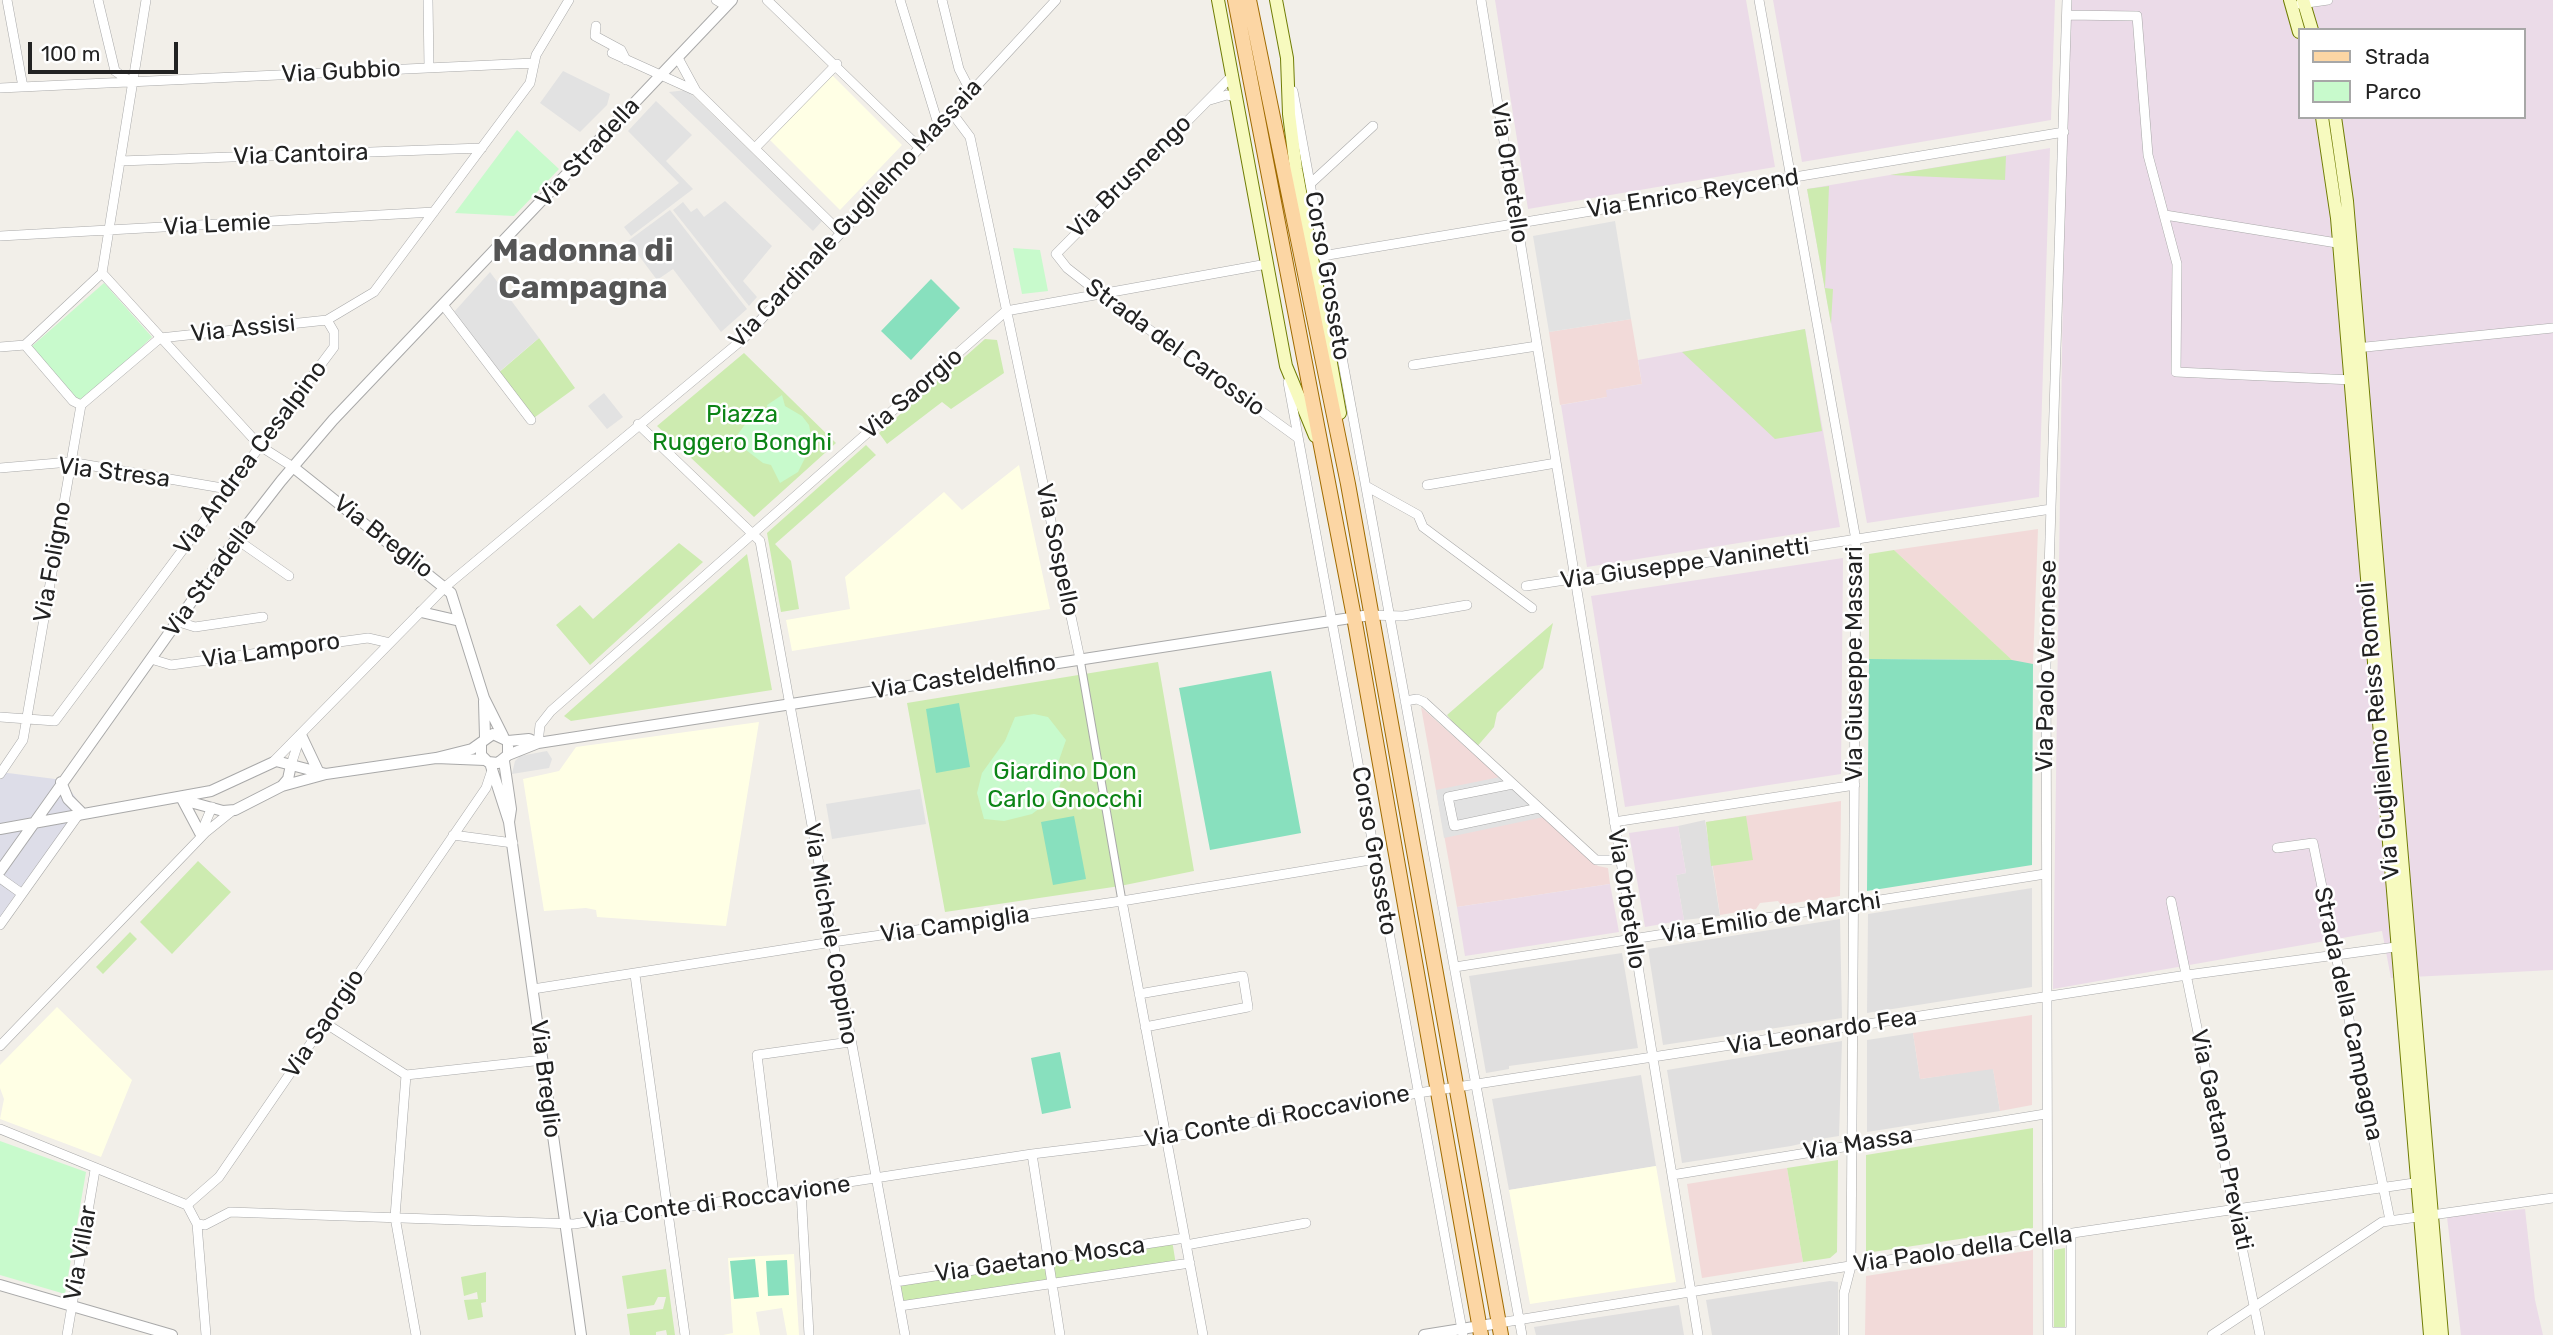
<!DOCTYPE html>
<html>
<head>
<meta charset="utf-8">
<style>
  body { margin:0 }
  #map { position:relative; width:2553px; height:1335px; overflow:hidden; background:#f2efe9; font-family:Rubik,sans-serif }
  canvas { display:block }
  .legend { position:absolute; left:2298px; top:28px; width:228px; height:91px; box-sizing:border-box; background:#fff; border:2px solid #a7a7a7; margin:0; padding:9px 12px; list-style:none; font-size:21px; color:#222 }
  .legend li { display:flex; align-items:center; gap:14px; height:35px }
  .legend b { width:35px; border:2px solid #a7a7a7 }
  .scale { position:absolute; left:28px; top:42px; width:150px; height:32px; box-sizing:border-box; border:4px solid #222; border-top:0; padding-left:9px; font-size:21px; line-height:24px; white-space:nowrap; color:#222; -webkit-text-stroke:5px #fff; paint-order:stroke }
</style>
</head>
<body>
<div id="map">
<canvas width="2553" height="1335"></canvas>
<ul class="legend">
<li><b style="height:9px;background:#fcd6a4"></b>Strada</li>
<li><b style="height:19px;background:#c8facc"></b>Parco</li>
</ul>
<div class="scale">100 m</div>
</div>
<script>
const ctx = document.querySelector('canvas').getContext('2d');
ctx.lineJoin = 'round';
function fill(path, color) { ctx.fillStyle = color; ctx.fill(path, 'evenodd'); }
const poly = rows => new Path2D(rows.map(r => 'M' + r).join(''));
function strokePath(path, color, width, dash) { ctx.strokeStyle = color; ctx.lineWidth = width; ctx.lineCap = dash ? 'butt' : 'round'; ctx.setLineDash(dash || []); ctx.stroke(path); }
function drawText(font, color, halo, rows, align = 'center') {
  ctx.font = font + ' Rubik,sans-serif'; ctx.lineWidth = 5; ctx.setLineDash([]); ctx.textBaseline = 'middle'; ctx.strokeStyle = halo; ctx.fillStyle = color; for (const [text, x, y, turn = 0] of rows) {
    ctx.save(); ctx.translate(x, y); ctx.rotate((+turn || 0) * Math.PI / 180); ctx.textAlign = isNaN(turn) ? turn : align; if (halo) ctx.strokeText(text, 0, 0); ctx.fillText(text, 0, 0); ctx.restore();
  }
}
fill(poly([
  [1705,820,1720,916,1684,920,1676,875,1686,873,1678,826],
  [2032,888,2032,987,1867,1013,1868,914],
  [1840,919,1842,1018,1663,1045,1648,949],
  [1622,953,1638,1048,1509,1066,1509,1069,1486,1073,1469,976],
  [1913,1033,1920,1079,1993,1068,2000,1111,1867,1132,1867,1040],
  [1842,1041,1839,1136,1820,1139,1813,1137,1813,1141,1791,1146,1682,1163,1667,1070],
  [1641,1075,1656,1166,1509,1190,1492,1099],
  [1830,1281,1838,1282,1838,1335,1712,1335,1706,1300],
  [1679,1305,1684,1335,1536,1335,1534,1327]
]), '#e0dfdf');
fill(poly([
  [1631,319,1642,384,1607,390,1607,397,1560,405,1549,332],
  [2038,529,2033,664,2016,664,1894,550],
  [1421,707,1598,866,1608,868,1610,884,1457,907],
  [1841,801,1840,896,1781,905,1778,901,1760,903,1756,909,1720,915,1706,822],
  [2032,1015,2032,1105,2000,1111,1993,1069,1920,1079,1913,1033],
  [1787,1168,1803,1262,1702,1278,1687,1184],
  [2033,1250,2033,1335,1865,1335,1866,1276]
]), '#f2dad9');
fill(poly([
  [1495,0,1746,0,1775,167,1528,209],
  [1773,0,2055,0,2051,120,1802,162],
  [2067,0,2553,0,2553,970,2391,978,2382,931,2053,989],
  [2299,30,2523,30,2523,117,2299,117],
  [2050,148,2039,497,1867,523,1807,189],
  [1805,329,1840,527,1587,567,1561,405,1607,397,1606,390,1642,384,1638,360],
  [1843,558,1841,774,1625,807,1591,596],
  [1678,826,1686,873,1676,875,1684,920,1645,927,1629,833],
  [1610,884,1619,932,1465,956,1457,907],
  [2525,1209,2535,1300,2543,1335,2461,1335,2447,1217]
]), '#ebdbe8');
fill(poly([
  [831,74,902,145,840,210,770,140],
  [1019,465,1050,609,792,651,786,620,850,609,845,577,944,492,962,510],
  [759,722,726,926,597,917,596,910,586,908,544,911,523,779,559,771,576,747],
  [57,1007,132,1080,101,1157,0,1119,4,1099,0,1088,0,1065],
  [1656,1166,1676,1282,1530,1304,1509,1190],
  [794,1254,799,1335,787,1335,782,1308,756,1312,760,1335,723,1335,733,1333,728,1258]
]), '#ffffe5');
fill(poly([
  [2006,156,2005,180,1890,175],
  [1829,186,1825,288,1833,289,1831,324,1807,189],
  [1805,329,1822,431,1775,439,1682,352],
  [539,338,575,388,531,420,496,375],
  [985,339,997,340,1004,373,951,409,942,402,887,444,879,433],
  [744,353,836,443,754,517,657,426],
  [866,445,876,455,775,544,791,561,799,609,781,612,767,533],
  [679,543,703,562,590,665,556,625,580,605,593,619],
  [1894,550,2012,660,1869,659,1869,554],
  [747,554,772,690,571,721,564,716],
  [1553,623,1543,668,1497,713,1494,727,1475,749,1447,715],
  [1158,662,1194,871,1120,886,945,912,907,703],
  [1746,816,1753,860,1711,866,1706,822],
  [198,861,231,892,172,954,140,922],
  [130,932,137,939,103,974,96,967],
  [2033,1128,2033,1228,1866,1253,1866,1155],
  [1838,1160,1837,1252,1830,1258,1803,1262,1787,1168],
  [1172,1240,1176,1265,900,1306,895,1282],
  [2065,1248,2065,1327,2054,1327,2054,1250],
  [666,1269,675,1335,667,1335,666,1330,656,1332,656,1335,630,1335,627,1314,663,1309,666,1297,658,1297,654,1305,627,1309,622,1276],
  [486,1272,486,1302,481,1303,483,1317,468,1320,464,1300,478,1299,477,1292,464,1296,461,1277]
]), '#cdebb0');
fill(poly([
  [517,130,559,169,514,216,455,213],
  [1013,248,1040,250,1048,291,1022,294],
  [104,283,152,337,80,405,31,347],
  [782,395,785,406,802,416,809,425,811,435,809,450,798,472,780,483,771,465,763,463,742,447,738,434,749,419,768,415,767,405],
  [1034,714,1048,717,1066,740,1058,763,1062,778,1057,795,1032,814,1004,821,984,819,977,793,982,773,1005,741,1015,717],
  [0,1141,86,1172,65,1294,0,1275]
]), '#c8facc');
fill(poly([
  [931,279,960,308,911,360,881,331],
  [1869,659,2012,660,2033,664,2032,865,1867,891],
  [1271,671,1301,833,1210,850,1179,688],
  [959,703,970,767,936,773,926,709],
  [1074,816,1086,879,1053,885,1041,822],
  [1060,1052,1071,1108,1042,1114,1031,1058],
  [755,1259,759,1297,734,1299,730,1261],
  [787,1260,789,1295,768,1296,766,1261]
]), '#88e0be');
fill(poly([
  [563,71,610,94,607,105,580,132,540,103],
  [687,90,822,221,813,231,669,92],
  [656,101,692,135,666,161,693,189,631,236,624,227,679,183,628,131],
  [725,201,772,246,743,281,757,297,749,306,673,210,683,202,691,212,697,208,704,217],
  [670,210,747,309,721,332,673,269,657,280,628,241],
  [1615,221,1631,319,1549,332,1533,236],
  [490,272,539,338,499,372,454,312],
  [604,393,623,417,607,429,588,406],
  [547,751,552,759,549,768,512,774,515,761,520,756],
  [1500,777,1544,817,1444,838,1436,790],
  [920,789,926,824,832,839,826,804]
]), '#e2e2e2');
fill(poly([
  [0,772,63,780,86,812,0,930]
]), '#dddde8');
const pedestrian = poly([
  [1080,659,1122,901]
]);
const minor = poly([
  [7,0,23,87],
  [98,0,115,71,131,82],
  [428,0,429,68],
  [716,0,726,6],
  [767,0,919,147],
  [900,0,939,127],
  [942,0,959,69,971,92],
  [1481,0,1698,1335],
  [1759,0,1856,540,1851,1266,1844,1293,1844,1335],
  [2300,4,2328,0],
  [2067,15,2137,16,2148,155,2177,264,2176,372,2353,380],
  [596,26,595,36,621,50,626,60],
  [612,53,696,91],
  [678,58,696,91,840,232],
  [1233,75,1056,254,1067,268,1099,293,1298,438],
  [0,88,534,63],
  [1293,91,1522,1335],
  [1210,100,1227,95,1237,97],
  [952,113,970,137,1080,659],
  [755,148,837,64],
  [120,161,482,148],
  [1310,184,1373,126],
  [2165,215,2343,244],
  [0,236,434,212],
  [1322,256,2064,132],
  [102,273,146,0],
  [444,306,531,420],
  [160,338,327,320,374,292,530,83,536,55,569,0],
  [160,338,81,405,73,401,25,345,102,273,260,446,293,467],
  [0,347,25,345],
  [2356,348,2553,328],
  [1413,365,1537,346],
  [1288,382,1463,1335],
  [638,424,760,541,905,1335],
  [0,468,70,462,228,489],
  [1427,485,1556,463],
  [1366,486,1418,515,1423,527,1532,608],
  [236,539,289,576],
  [1526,586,1565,580,1586,581,2051,509],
  [1370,615,1403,616,1467,605],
  [179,622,195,627,263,617],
  [151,659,171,665,368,638,390,643],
  [1405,701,1417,699,1424,702,1596,860,1621,860],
  [0,717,55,721,334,347,334,332,327,320],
  [538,743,540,725,551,711,1006,311,1267,264],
  [274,761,445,587,743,339,1056,0],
  [291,765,300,737],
  [0,774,23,740,81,405],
  [1513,784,1448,797,1454,826,1539,808],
  [1614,822,1855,785],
  [201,833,212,807],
  [453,835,513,843],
  [2277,848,2313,843,2390,1220],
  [0,878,21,893],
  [1122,901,1203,1335],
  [2171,901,2260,1335],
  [0,925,79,814],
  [1455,967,2045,874],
  [635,975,685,1335],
  [533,989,832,942,1122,901,1376,859],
  [1139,994,1243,976,1248,1007,1145,1027],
  [325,1023,406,1075,543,1060],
  [0,1046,206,832,232,811],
  [406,1075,395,1217,416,1335],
  [0,1129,187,1205,197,1224,206,1335],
  [1032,1154,1060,1335],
  [1672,1175,2045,1114],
  [801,1191,809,1335],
  [774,1195,757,1055,850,1042],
  [187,1205,219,1177,486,788,492,770],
  [197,1224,205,1225,230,1212,574,1224,1032,1154,1164,1138,1418,1093,2187,975,2403,946],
  [1186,1245,1306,1223],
  [895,1282,1185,1238],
  [900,1306,1190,1263],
  [1499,1323,1868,1263,2421,1182],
  [2048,1332,2071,1332],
  [67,1335,95,1170],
  [2048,1335,2046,665,2067,0],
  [2071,1335,2071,1234],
  [2212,1335,2382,1222,2553,1198]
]);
const tertiary = poly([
  [293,467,451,593,484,698,503,736],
  [421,612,460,621],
  [484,701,485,737],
  [301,735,319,773],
  [508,741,529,739,538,743],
  [508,755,538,743,1370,615],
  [436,758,485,760],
  [504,761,511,809,509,822,581,1335],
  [490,763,509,822],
  [61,782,68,799,82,813],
  [282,786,326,774,436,758,472,749,493,734,508,741,508,755,498,763,488,762,481,755,481,743],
  [182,799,200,833],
  [183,800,223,811,235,810,282,786,288,779,291,765],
  [0,829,211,791,276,761,326,774],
  [0,871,236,539,281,481,333,420,732,0],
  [0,1285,172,1335],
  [1424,1335,1499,1323]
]);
const secondary = poly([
  [1218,0,1286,366,1315,436],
  [1276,0,1287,58,1289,114,1296,169,1340,413],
  [2290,0,2299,32],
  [2303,0,2312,30],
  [2322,117,2337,218,2430,1335],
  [2335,117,2347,201,2442,1335]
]);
const primary = poly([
  [1235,0,1354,617,1481,1335],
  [1249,0,1348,484,1501,1335]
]);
strokePath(pedestrian, '#a9a9a9', 9);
strokePath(minor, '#a9a9a9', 10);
strokePath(tertiary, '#a9a9a9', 12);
strokePath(secondary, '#707d05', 14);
strokePath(primary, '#a06b00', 16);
strokePath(pedestrian, '#fff', 7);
strokePath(minor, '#fff', 9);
strokePath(tertiary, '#fff', 10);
strokePath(secondary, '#f7fabf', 12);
strokePath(primary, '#fcd6a4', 14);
drawText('24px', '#222', '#fff', [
  ["Via Gubbio",341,72,-3],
  ["Via Stradella",588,153,-47],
  ["Via Cantoira",301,155,-2],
  ["Via Orbetello",1509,173,81],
  ["Via Brusnengo",1130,177,-45],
  ["Via Enrico Reycend",1693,194,-9],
  ["Via Cardinale Guglielmo Massaia",856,214,-47],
  ["Via Lemie",217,225,-3],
  ["Corso Grosseto",1327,276,80],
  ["Via Assisi",243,329,-6],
  ["Strada del Carossio",1175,348,36],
  ["Via Saorgio",912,394,-41],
  ["Via Andrea Cesalpino",251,458,-53],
  ["Via Stresa",114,473,7],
  ["Via Breglio",383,537,38],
  ["Via Sospello",1057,550,78],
  ["Via Foligno",53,562,-80],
  ["Via Giuseppe Vaninetti",1685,564,-8],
  ["Via Stradella",210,578,-54],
  ["Via Lamporo",271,651,-8],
  ["Via Giuseppe Massari",1855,664,-90],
  ["Via Paolo Veronese",2047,666,-89],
  ["Via Casteldelfino",964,677,-9],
  ["Via Guglielmo Reiss Romoli",2379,731,-95],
  ["Corso Grosseto",1374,851,80],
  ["Via Orbetello",1626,899,81],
  ["Via Emilio de Marchi",1771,918,-9],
  ["Via Campiglia",955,925,-8],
  ["Via Michele Coppino",830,934,80],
  ["Strada della Campagna",2348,1014,78],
  ["Via Saorgio",324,1024,-56],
  ["Via Leonardo Fea",1822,1032,-9],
  ["Via Breglio",545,1079,83],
  ["Via Conte di Roccavione",1277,1117,-10],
  ["Via Gaetano Previati",2221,1140,78],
  ["Via Massa",1858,1144,-9],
  ["Via Conte di Roccavione",717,1203,-8],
  ["Via Paolo della Cella",1963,1250,-8],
  ["Via Villar",81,1253,-80],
  ["Via Gaetano Mosca",1040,1260,-8]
]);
drawText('24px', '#0c8416', '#fff', [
  ["Piazza",742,415],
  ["Ruggero Bonghi",742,443],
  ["Giardino Don",1065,772],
  ["Carlo Gnocchi",1065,800]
]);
drawText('bold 32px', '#555', '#fff', [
  ["Madonna di",583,252],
  ["Campagna",583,289]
]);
</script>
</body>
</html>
